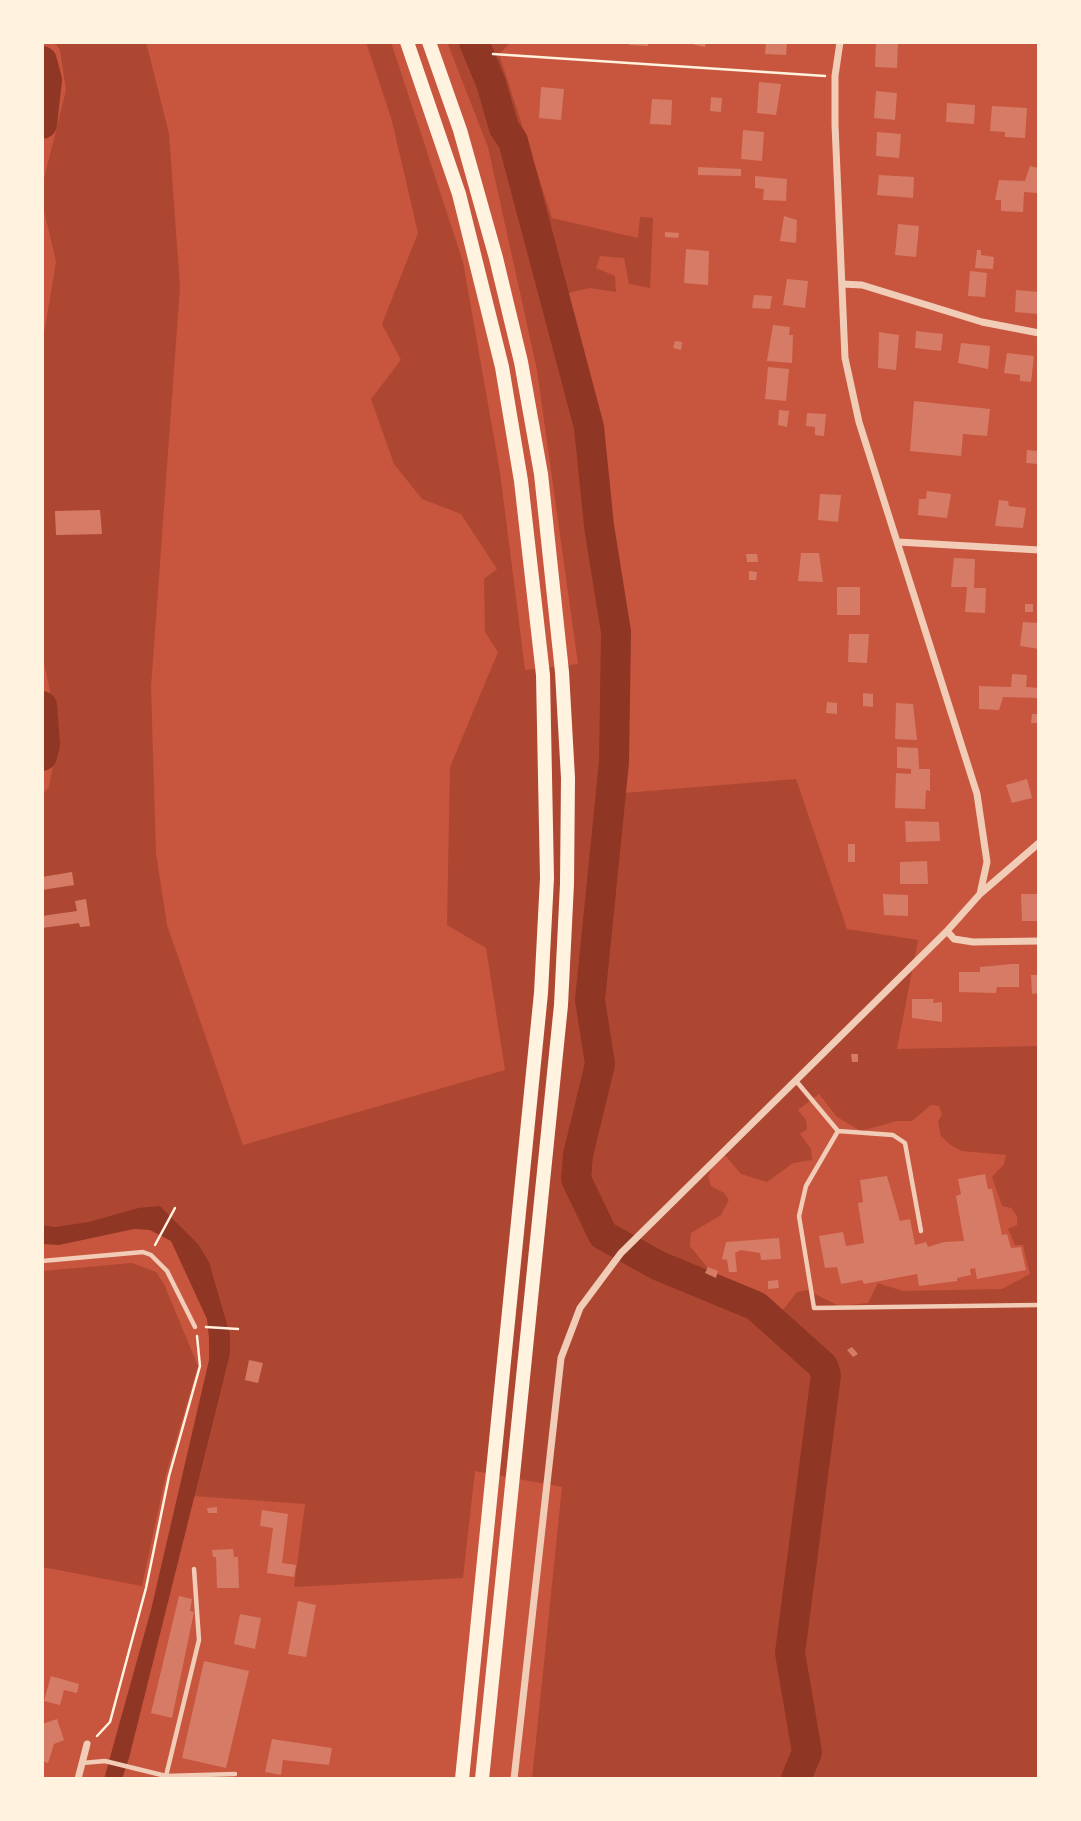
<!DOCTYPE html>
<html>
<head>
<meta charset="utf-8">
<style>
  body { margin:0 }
  #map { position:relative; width:1081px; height:1821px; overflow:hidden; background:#c8553d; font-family:Manrope,sans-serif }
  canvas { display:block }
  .frame { position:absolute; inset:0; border:44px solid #fff3e0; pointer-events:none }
</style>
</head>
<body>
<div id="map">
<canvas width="1081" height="1821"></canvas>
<div class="frame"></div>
</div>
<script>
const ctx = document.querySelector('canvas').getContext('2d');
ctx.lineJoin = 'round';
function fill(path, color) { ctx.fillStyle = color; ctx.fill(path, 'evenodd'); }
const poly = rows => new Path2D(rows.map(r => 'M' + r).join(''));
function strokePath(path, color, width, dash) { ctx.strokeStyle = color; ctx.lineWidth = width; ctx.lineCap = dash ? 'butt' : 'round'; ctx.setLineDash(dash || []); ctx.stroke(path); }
fill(poly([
  [54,42,146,42,169,134,180,287,151,687,156,853,167,925,243,1145,505,1070,486,948,447,925,450,767,498,652,485,632,484,579,497,569,461,514,422,499,394,464,371,399,401,360,382,324,418,233,392,121,366,42,391,42,463,262,500,472,525,670,578,664,537,370,488,147,447,42,511,42,499,54,552,218,638,238,640,217,653,218,650,288,629,284,624,258,600,256,596,268,615,276,616,292,590,288,568,293,601,436,625,661,624,793,796,779,847,929,918,940,897,1049,1039,1046,1039,1779,532,1779,562,1487,475,1471,463,1578,294,1587,305,1504,193,1496,230,1354,230,1334,209,1262,138,1208,88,1222,55,1227,42,1225,42,795,49,787,59,734,42,654,42,346,56,262,42,202,42,187,66,90,60,50],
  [819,1094,837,1117,861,1131,897,1121,912,1121,931,1105,939,1106,942,1114,938,1122,941,1136,949,1144,962,1151,1006,1155,1004,1164,992,1177,1002,1206,1011,1208,1017,1216,1017,1225,1008,1229,1015,1245,1023,1245,1030,1274,1002,1289,903,1291,878,1283,868,1303,839,1306,807,1290,797,1292,782,1311,741,1295,715,1277,690,1246,691,1233,721,1215,729,1200,724,1193,711,1186,708,1176,716,1161,725,1155,741,1174,767,1182,793,1163,812,1160,811,1149,800,1134,807,1129,806,1120,798,1110],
  [132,1263,156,1272,164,1284,198,1366,166,1474,142,1586,42,1567,42,1271]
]), '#ae4732');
fill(poly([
  [160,1206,198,1244,209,1262,230,1334,230,1354,129,1758,122,1779,104,1779,151,1610,209,1360,209,1338,207,1319,171,1241,150,1230,134,1229,59,1245,42,1244,42,1225,55,1227,88,1222,138,1208]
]), '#8f3625');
strokePath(poly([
  [474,42,491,83,504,128,513,141,589,427,599,526,616,632,614,762,590,1000,600,1064,578,1155,576,1179,603,1235,659,1266,756,1306,823,1366,826,1375,790,1653,807,1752,796,1779],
  [42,61,47,80,42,124],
  [42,706,45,744,42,756]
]), '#8f3625', 30);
fill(poly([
  [629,42,648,42,648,46,629,45],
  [683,42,706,42,705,47],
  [766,42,787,42,786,55,765,54],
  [876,42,898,42,897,68,875,67],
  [759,82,781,84,776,115,757,113],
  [541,87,564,89,561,120,539,118],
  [876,91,897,93,895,120,874,118],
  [711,97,722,98,721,112,710,111],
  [652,99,672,100,671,125,650,124],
  [947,103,975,105,974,124,946,122],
  [992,106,1027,108,1025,138,1005,137,1005,132,990,131],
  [743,130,764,132,762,161,741,159],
  [877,132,901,134,899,158,876,156],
  [1030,166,1038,168,1037,193,1024,192,1023,212,1001,211,1001,200,995,200,999,180,1025,181],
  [698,167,741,169,741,176,698,175],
  [879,175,914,177,913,198,877,195],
  [755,176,787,179,786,201,763,200,764,189,755,188],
  [784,216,797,220,796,243,780,241],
  [898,224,919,226,916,257,895,255],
  [665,232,679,233,678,238,665,237],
  [686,249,709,251,708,285,684,283],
  [977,250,981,250,981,255,994,257,993,269,975,268],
  [970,271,987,273,985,297,968,296],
  [787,279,808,281,805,308,783,305],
  [1016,290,1039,292,1039,314,1015,312],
  [754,295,772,296,770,309,752,308],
  [773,325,790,327,789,335,793,335,792,363,767,361],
  [916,331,943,334,941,351,915,348],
  [879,332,899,335,896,370,878,368],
  [675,341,682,342,681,350,673,348],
  [961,343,990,346,988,369,958,363],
  [1007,353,1034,356,1031,382,1020,381,1020,375,1004,373],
  [768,367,789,369,786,401,765,399],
  [914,401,990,409,987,436,963,434,961,456,910,451],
  [779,410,789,411,787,427,778,425],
  [807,413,826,414,824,436,815,435,815,427,806,426],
  [1027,450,1037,451,1037,464,1026,463],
  [927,491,951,494,947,518,918,515,919,499,926,499],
  [820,494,841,495,838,522,818,520],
  [999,500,1008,501,1009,506,1026,508,1023,528,995,526],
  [100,510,102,534,56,535,55,511],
  [801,553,819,553,823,582,798,581],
  [746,554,757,554,758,562,747,562],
  [954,558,975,559,974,588,986,588,985,613,965,612,967,587,951,587],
  [749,571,757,572,756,580,749,580],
  [837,587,860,587,860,615,837,615],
  [1025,604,1033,604,1033,612,1025,612],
  [1023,622,1039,623,1039,649,1020,646],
  [849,634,869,634,867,663,848,662],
  [1012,674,1027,675,1026,687,1039,688,1039,698,1003,697,999,710,979,709,979,686,1011,687],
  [863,693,873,694,873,707,863,706],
  [827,702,837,703,837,714,826,713],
  [896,703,913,704,917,740,895,739],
  [1032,714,1039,714,1039,723,1031,723],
  [897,747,918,748,919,769,930,769,930,791,926,790,925,809,895,808,896,773,911,774,911,769,897,768],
  [1027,779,1032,798,1012,803,1006,785],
  [905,821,939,822,940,841,906,842],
  [848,844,855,844,855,862,848,862],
  [927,861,928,884,900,884,900,862],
  [72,872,74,885,42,890,42,877],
  [883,894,908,895,908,916,884,915],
  [1021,894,1039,894,1039,921,1022,921],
  [86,899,90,926,80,927,79,923,42,928,42,916,77,911,75,901],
  [1012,964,1019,964,1019,987,997,987,996,993,959,992,959,972,980,972,980,967],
  [1031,975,1039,975,1039,993,1032,994],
  [912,999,934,999,933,1003,942,1002,942,1022,912,1018],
  [851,1054,858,1054,858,1062,852,1062],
  [985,1174,988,1189,992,1189,1002,1235,1007,1234,1011,1248,1021,1247,1026,1270,977,1279,975,1268,970,1269,971,1275,957,1278,957,1281,919,1286,917,1274,864,1284,862,1280,841,1284,837,1267,825,1268,819,1236,843,1232,846,1246,864,1243,858,1203,863,1202,860,1180,887,1176,900,1221,910,1219,915,1245,926,1242,928,1247,944,1242,964,1241,956,1196,961,1194,958,1179],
  [779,1238,781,1259,761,1260,760,1253,741,1250,735,1253,737,1272,729,1272,727,1260,722,1259,726,1242],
  [708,1267,718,1271,716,1278,705,1273],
  [778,1280,779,1288,768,1289,768,1281],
  [852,1347,858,1354,853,1357,847,1350],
  [249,1360,263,1363,258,1383,245,1380],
  [217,1507,217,1513,208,1513,207,1508],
  [262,1510,288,1514,282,1563,296,1565,294,1577,267,1573,273,1528,260,1526],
  [233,1549,234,1557,238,1557,239,1588,217,1588,216,1557,213,1557,212,1550],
  [179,1596,192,1599,190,1611,194,1612,172,1718,151,1713],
  [298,1601,316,1605,306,1657,288,1654],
  [240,1614,261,1618,255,1649,234,1644],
  [204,1661,249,1671,226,1768,182,1758],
  [51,1676,79,1684,77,1693,64,1690,60,1705,44,1701],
  [57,1719,64,1740,54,1744,48,1763,42,1761,42,1724],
  [272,1739,332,1748,329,1765,283,1760,281,1775,265,1772]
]), '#d67c66');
strokePath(poly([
  [493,54,825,76],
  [155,1245,175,1208],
  [206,1327,238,1329],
  [97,1736,110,1722,146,1588,169,1476,200,1366,197,1336]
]), '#fff3e0', 2.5);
strokePath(poly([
  [797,1082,838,1131,806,1186,799,1216,814,1308,1039,1305],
  [838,1131,893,1135,905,1143,921,1231],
  [42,1261,143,1252,151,1255,167,1271,195,1327],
  [82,1763,105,1761,166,1776,235,1774],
  [166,1776,199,1640,194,1569]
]), '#f1ccb7', 4.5);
strokePath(poly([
  [842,284,862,285,982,322,1039,333],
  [898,542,1039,550],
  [981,893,1039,843],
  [947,931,954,939,973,942,1039,941],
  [78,1779,87,1744],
  [514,1779,561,1358,580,1308,621,1253,947,931,980,894,987,862,977,794,859,422,845,358,835,125,835,76,840,42]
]), '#f1ccb7', 7);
strokePath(poly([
  [407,42,459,194,502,367,521,481,543,675,547,878,541,993,462,1779],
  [429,42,460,130,496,258,521,362,541,474,562,672,568,778,567,884,561,1005,482,1779]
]), '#fff3e0', 14);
</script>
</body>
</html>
